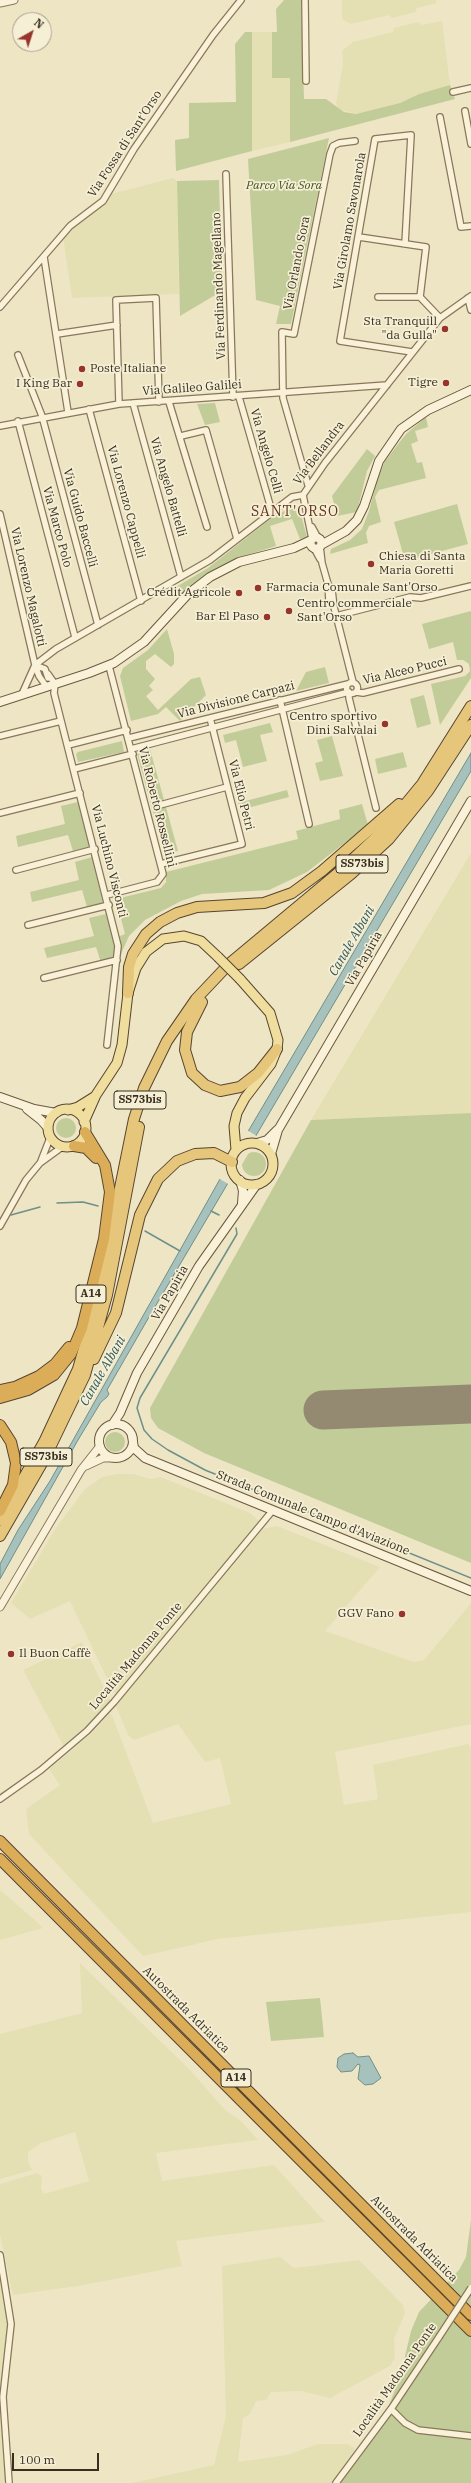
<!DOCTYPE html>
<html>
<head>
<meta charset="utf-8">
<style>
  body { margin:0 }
  #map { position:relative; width:471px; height:2483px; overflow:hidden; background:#eee5c5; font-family:"IBM Plex Serif",serif }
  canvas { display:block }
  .north { position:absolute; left:12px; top:12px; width:40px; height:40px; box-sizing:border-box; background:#f5efd5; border:1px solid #aaa28c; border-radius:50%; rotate:39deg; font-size:11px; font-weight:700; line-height:16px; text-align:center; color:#392e1f }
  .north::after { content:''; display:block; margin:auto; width:14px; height:18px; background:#97342c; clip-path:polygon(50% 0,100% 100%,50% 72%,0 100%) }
  .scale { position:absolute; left:12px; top:2453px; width:87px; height:18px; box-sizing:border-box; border:2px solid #392e1f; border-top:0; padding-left:5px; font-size:12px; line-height:14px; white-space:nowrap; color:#392e1f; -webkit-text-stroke:3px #f5efd5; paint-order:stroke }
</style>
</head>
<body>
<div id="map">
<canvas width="471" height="2483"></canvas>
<div class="north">N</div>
<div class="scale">100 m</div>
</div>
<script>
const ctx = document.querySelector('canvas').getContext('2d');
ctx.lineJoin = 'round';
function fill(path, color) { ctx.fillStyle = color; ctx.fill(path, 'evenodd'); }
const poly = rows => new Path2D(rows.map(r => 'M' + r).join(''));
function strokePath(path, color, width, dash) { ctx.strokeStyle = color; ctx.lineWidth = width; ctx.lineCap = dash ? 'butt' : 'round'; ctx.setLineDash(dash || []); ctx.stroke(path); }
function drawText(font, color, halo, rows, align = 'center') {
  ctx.font = font + ' "IBM Plex Serif",serif'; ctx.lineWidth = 3.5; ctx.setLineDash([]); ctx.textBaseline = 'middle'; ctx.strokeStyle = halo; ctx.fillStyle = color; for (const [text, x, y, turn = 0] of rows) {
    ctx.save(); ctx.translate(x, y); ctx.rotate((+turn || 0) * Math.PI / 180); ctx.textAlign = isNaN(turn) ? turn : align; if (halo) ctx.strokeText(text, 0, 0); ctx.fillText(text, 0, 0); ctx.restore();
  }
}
fill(poly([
  [342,0,436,0,437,3,417,8,415,12,392,18,389,15,351,24,342,19],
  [442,21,450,85,419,94,400,103,356,114,339,109,336,104,343,64,342,51,353,42,393,32,394,28,418,22,422,25],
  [252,32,272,32,272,78,290,78,290,142,252,151],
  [173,178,177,181,179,294,72,298,63,237,107,195],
  [471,853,471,1113,311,1120,317,1110],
  [117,1474,133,1474,150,1479,161,1477,250,1513,260,1522,117,1694,114,1693,70,1601,30,1619,11,1603,54,1531,84,1490,102,1477],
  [277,1526,380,1567,325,1631,414,1662,424,1660,471,1603,471,1724,335,1752,344,1805,378,1799,373,1765,468,1744,471,1748,471,1912,218,1939,143,1956,29,1834,26,1809,60,1785,49,1769,90,1735,109,1714,112,1715,153,1823,231,1804,220,1758,205,1762,178,1724,134,1740,128,1735,116,1706,263,1529],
  [82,1642,111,1702,87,1730,65,1749,23,1670],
  [0,1890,35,1920,43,1928,0,1940],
  [80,1963,190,2070,225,2110,241,2121,258,2140,156,2153,162,2181,274,2165,325,2222,176,2241,182,2266,78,2286,13,2295,0,2235,0,2184,37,2173,42,2176,41,2189,44,2194,89,2181,75,2132,41,2143,28,2152,28,2162,32,2170,0,2179,0,2034,82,2013],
  [280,2257,294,2268,359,2260,403,2305,405,2313,394,2339,395,2358,390,2366,330,2398,301,2391,271,2392,266,2400,256,2401,250,2414,243,2418,238,2462,287,2455,318,2444,348,2444,354,2448,355,2454,333,2483,132,2483,214,2465,226,2416,222,2266],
  [0,2262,9,2315,3,2379,7,2477,3,2483,0,2483]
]), '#e4e0b3');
fill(poly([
  [284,0,301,0,304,99,326,99,344,112,356,114,400,103,419,94,450,85,455,99,290,142,290,78,272,78,272,32,277,32,276,9],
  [245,32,252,32,252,151,176,171,175,140,189,138,189,103,236,102,235,44],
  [329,138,291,324,276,324,280,306,256,300,248,159],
  [219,180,222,291,180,316,177,181],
  [215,403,220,422,205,425,197,404],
  [426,417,428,427,415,431,418,441,411,444,417,463,422,462,426,478,379,490,375,497,381,522,369,526,366,533,368,543,330,554,331,549,350,540,362,529,369,511,377,480,385,461,406,434],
  [367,449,375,456,367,471,357,512,337,516,332,496],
  [457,504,468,544,405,561,394,522],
  [292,506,296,506,299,508,307,537,300,539,292,519,270,526,276,546,237,558,215,569,194,584,180,597,176,587,208,568,269,520],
  [471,611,471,678,440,725,431,684,465,676,470,671,469,664,463,660,457,660,453,642,429,649,422,624],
  [167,629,174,654,174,664,171,667,155,654,146,661,146,669,155,679,149,686,153,690,146,696,158,710,191,679,200,677,206,695,180,721,166,707,158,714,131,721,120,676,123,668,148,650],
  [325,667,329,683,296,691,306,672],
  [424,695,431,724,417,728,410,699],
  [270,723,273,732,260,735,267,761,243,767,236,740,225,743,223,735],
  [332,736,343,776,320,781,315,763,323,761,317,740],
  [122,741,124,752,78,762,76,754,78,752],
  [150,749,178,851,165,854,166,858,137,754],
  [403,752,407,767,378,774,375,759],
  [287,790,289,797,240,810,238,803],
  [78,802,89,847,73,851,68,835,18,847,16,836,65,824,61,806],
  [362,804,368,825,307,872,269,890,202,894,181,901,145,920,129,936,121,954,120,936,125,934,116,899,161,888,166,882,166,872,298,839,296,831,340,819,339,810],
  [92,857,103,903,87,907,82,890,32,902,30,892,79,880,75,862],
  [106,914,115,948,114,960,101,963,96,947,47,958,44,948,94,936,89,918],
  [471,1113,471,1563,204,1453,158,1428,151,1418,150,1408,311,1120],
  '56 1128a10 10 0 1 1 20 0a10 10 0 1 1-20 0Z',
  '242 1164a12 12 0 1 1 24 0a12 12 0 1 1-24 0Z',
  '105 1442a10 10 0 1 1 20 0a10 10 0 1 1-20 0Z',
  [320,1998,324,2037,271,2041,266,2002],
  [471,2220,471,2483,335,2483,387,2411,401,2373,411,2331,419,2312,459,2270,466,2257]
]), '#c2cc99');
const water = poly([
  [471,753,471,771,149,1317,107,1390,109,1394,107,1397,101,1402,78,1440,0,1579,0,1564,18,1530,50,1481,220,1179,471,753],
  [353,2053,358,2057,369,2056,381,2078,373,2084,365,2085,358,2079,360,2065,358,2064,352,2071,341,2072,337,2067,338,2058,344,2054,353,2053]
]);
fill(water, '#a7c1bc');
strokePath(water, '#6e908a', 1);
fill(poly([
  [247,1130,258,1137,230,1185,218,1178]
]), '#eee5c5');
strokePath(poly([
  [57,1203,83,1202,98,1206],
  [211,1211,219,1215],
  [11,1215,40,1207],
  [236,1228,237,1234,140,1398,137,1408,144,1430,152,1439,168,1450,205,1470,471,1578],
  [145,1231,180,1251]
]), '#6e908a', 1.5);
strokePath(poly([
  [323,1410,471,1404]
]), '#948a72', 39);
const minor = poly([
  [305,0,306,81],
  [453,92,471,88],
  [465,111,471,144],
  [440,117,461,227,471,226],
  [226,174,233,397],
  [359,237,426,247,420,297],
  [405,244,411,135,375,139,340,341,412,352],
  [44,257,68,412],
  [378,297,420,297,440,318],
  [468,298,471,310],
  [0,307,70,226,103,201,134,149,213,35,241,0],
  [57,334,117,325],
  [18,355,42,416,98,625],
  [239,397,272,512],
  [169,402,207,527],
  [133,403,181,577],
  [119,404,116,300,156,298,159,402],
  [89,409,141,601],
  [18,421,75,637],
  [0,426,119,404,387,385],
  [181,436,206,430,237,539],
  [308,485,283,398,282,332,294,334,330,154,333,146,339,143,355,141],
  [303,495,325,463,440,318,471,296],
  [303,495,312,539],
  [0,514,35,665,39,676,46,686],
  [312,527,318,538],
  [320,546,322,563,328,584,332,590,334,607,353,682],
  [314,548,320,559],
  [328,584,329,601,334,607],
  [336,616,410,597,421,598,471,586],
  [35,665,45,669,48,678],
  [48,674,55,684,54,693,118,946,107,1045],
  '346.5 688a5.5 5.5 0 1 1 11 0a5.5 5.5 0 1 1-11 0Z',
  [356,692,363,693,459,669],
  [22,694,35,665,56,649,210,560,292,497,303,495],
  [280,700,309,824],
  [0,736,61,721],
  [129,738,348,684],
  [68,745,127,730],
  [131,749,349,692,349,698,376,808],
  [74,769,133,754],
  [160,805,227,787],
  [0,813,80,793],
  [161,864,242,844,210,718],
  [16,870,95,849],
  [107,895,157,882,163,874,109,666],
  [28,925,109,905],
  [44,978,117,960],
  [41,1161,50,1138],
  [0,1226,26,1180,40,1163,62,1147],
  [0,1799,41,1770,87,1731,114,1702,273,1510],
  [0,2255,11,2324,3,2397,9,2483],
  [391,2409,405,2423,418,2430,471,2436],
  [336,2483,391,2409,439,2337]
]);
const tertiary = poly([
  [0,3,14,0],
  [86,1466,103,1458,112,1458],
  [0,1607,81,1470,100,1446]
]);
const secondary = poly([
  '310.5 543a5.5 5.5 0 1 1 11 0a5.5 5.5 0 1 1-11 0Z',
  [321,545,346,531,357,520,364,506,379,461,401,429,428,410,471,390],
  [0,702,89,673,114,663,144,642,188,594,210,577,239,562,294,548,311,540],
  [0,1097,34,1109,56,1113],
  [27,1109,41,1120,48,1128],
  [257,1143,267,1140,277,1130],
  [271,1154,278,1130,471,801],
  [240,1180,243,1191,242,1203],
  '99 1441a17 17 0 1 1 34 0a17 17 0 1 1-34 0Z',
  [112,1425,120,1413,137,1373,199,1266,257,1184],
  [132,1436,134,1448,145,1458,471,1591]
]);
const primary = poly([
  '48 1128a19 19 0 1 1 38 0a19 19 0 1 1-38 0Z',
  [68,1110,78,1107,94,1097],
  [84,1122,96,1095,117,1063,122,1045,128,993,136,968,146,952,163,939,184,936,201,941,218,957],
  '231 1164a21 21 0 1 1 42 0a21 21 0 1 1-42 0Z',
  [236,1150,234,1126,237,1113,245,1098,271,1064,277,1049,278,1040,270,1013,240,979]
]);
const trunk = poly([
  [239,964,351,874,389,839,428,791,471,725],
  [128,993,129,967,133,954,146,934,160,922,177,913,197,907,264,903,292,893,322,871,399,804],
  [202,1002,187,1032,185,1050,192,1073,205,1085,220,1091,240,1087,258,1073,277,1049],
  [94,1359,116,1313,140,1215,158,1179,177,1161,195,1154,214,1153,232,1162],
  [0,1520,44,1442,78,1369,96,1306,134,1119,144,1088,167,1041,196,999,230,963,339,872,385,829,422,784,471,706],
  [0,1536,45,1458,85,1375,107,1295,139,1127]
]);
const motorway = poly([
  [74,1146,86,1148,96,1158],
  [0,1390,15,1387,39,1376,55,1364,69,1347],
  [0,1398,28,1390,54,1375,71,1354,82,1328,104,1239,110,1192,105,1165,85,1132],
  [0,1425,11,1442,16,1463,13,1485,0,1511],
  [0,1841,471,2315],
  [0,1859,471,2331]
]);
strokePath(minor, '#89775b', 8);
strokePath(tertiary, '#89775b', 9);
strokePath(secondary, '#6b583f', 10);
strokePath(primary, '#57452f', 11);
strokePath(trunk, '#57452f', 12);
strokePath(motorway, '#57452f', 12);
strokePath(minor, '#f9f2d9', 5.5);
strokePath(tertiary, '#f9f2d9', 7);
strokePath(secondary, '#f9f2d9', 8);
strokePath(primary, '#f0de9e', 9);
strokePath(trunk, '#e6c67b', 10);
strokePath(motorway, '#dcad58', 10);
const minorBridge = poly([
  [439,2337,471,2288]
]);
const primaryBridge = poly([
  [218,957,240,979]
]);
strokePath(minorBridge, '#89775b', 8, []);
strokePath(primaryBridge, '#57452f', 11, []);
strokePath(minorBridge, '#f9f2d9', 5.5);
strokePath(primaryBridge, '#f0de9e', 9);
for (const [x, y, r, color] of [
  [445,329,4,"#97342c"],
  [82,369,4,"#97342c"],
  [446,383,4,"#97342c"],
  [80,384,4,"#97342c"],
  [371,564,4,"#97342c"],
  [258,588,4,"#97342c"],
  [239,593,4,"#97342c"],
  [289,611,4,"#97342c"],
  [267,617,4,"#97342c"],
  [385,724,4,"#97342c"],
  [402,1614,4,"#97342c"],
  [11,1654,4,"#97342c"]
]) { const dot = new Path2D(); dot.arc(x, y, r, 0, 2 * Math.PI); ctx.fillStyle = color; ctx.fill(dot); strokePath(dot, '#f5efd5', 1.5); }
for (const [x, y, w] of [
  [362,864,52],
  [140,1100,52],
  [91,1294,30],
  [46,1457,52],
  [236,2078,30]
]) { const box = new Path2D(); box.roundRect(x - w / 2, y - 9, w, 18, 3); ctx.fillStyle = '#f5efd5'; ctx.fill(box); strokePath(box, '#392e1f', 1); }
drawText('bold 11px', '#392e1f', null, [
  ["SS73bis",362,864],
  ["SS73bis",140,1100],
  ["A14",91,1294],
  ["SS73bis",46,1457],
  ["A14",236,2078]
]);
drawText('12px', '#392e1f', '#f5efd5', [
  ["Via Fossa di Sant'Orso",125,144,-57],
  ["Via Girolamo Savonarola",350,221,-80],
  ["Via Orlando Sora",297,263,-79],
  ["Via Ferdinando Magellano",219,286,-92],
  ["Via Galileo Galilei",192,388,-4],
  ["Via Angelo Celli",266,451,74],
  ["Via Bellandra",319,453,-53],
  ["Via Angelo Battelli",168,487,74],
  ["Via Lorenzo Cappelli",126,502,75],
  ["Via Guido Baccelli",80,518,75],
  ["Via Marco Polo",57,527,75],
  ["Via Lorenzo Magalotti",28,587,77],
  ["Via Alceo Pucci",405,671,-13],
  ["Via Divisione Carpazi",236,700,-14],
  ["Via Elio Petri",241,795,76],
  ["Via Roberto Rossellini",157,807,76],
  ["Via Luchino Visconti",109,861,76],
  ["Via Papiria",364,959,-60],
  ["Via Papiria",170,1293,-60],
  ["Strada Comunale Campo d'Aviazione",313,1513,22],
  ["Località Madonna Ponte",136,1656,-50],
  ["Autostrada Adriatica",186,2010,45],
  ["Autostrada Adriatica",414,2239,45],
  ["Località Madonna Ponte",395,2380,-55]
]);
drawText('italic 12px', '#465526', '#f5efd5', [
  ["Parco Via Sora",284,186]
]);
drawText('12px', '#392e1f', '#f5efd5', [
  ["Sta Tranquill",437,322],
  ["\"da Gulla\"",437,336],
  ["Poste Italiane",90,369,"left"],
  ["Tigre",438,383],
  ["I King Bar",72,384],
  ["Chiesa di Santa",379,557,"left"],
  ["Maria Goretti",379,571,"left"],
  ["Farmacia Comunale Sant'Orso",266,588,"left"],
  ["Crédit Agricole",231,593],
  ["Centro commerciale",297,604,"left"],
  ["Sant'Orso",297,618,"left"],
  ["Bar El Paso",259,617],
  ["Centro sportivo",377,717],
  ["Dini Salvalai",377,731],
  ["GGV Fano",394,1614],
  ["Il Buon Caffè",19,1654,"left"]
], 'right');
drawText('italic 13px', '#2f5859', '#f5efd5', [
  ["Canale Albani",352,941,-60],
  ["Canale Albani",103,1371,-60]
]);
ctx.letterSpacing = '1px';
drawText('14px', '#65341f', '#f5efd5', [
  ["SANT'ORSO",295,512]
]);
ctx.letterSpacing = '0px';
</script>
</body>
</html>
